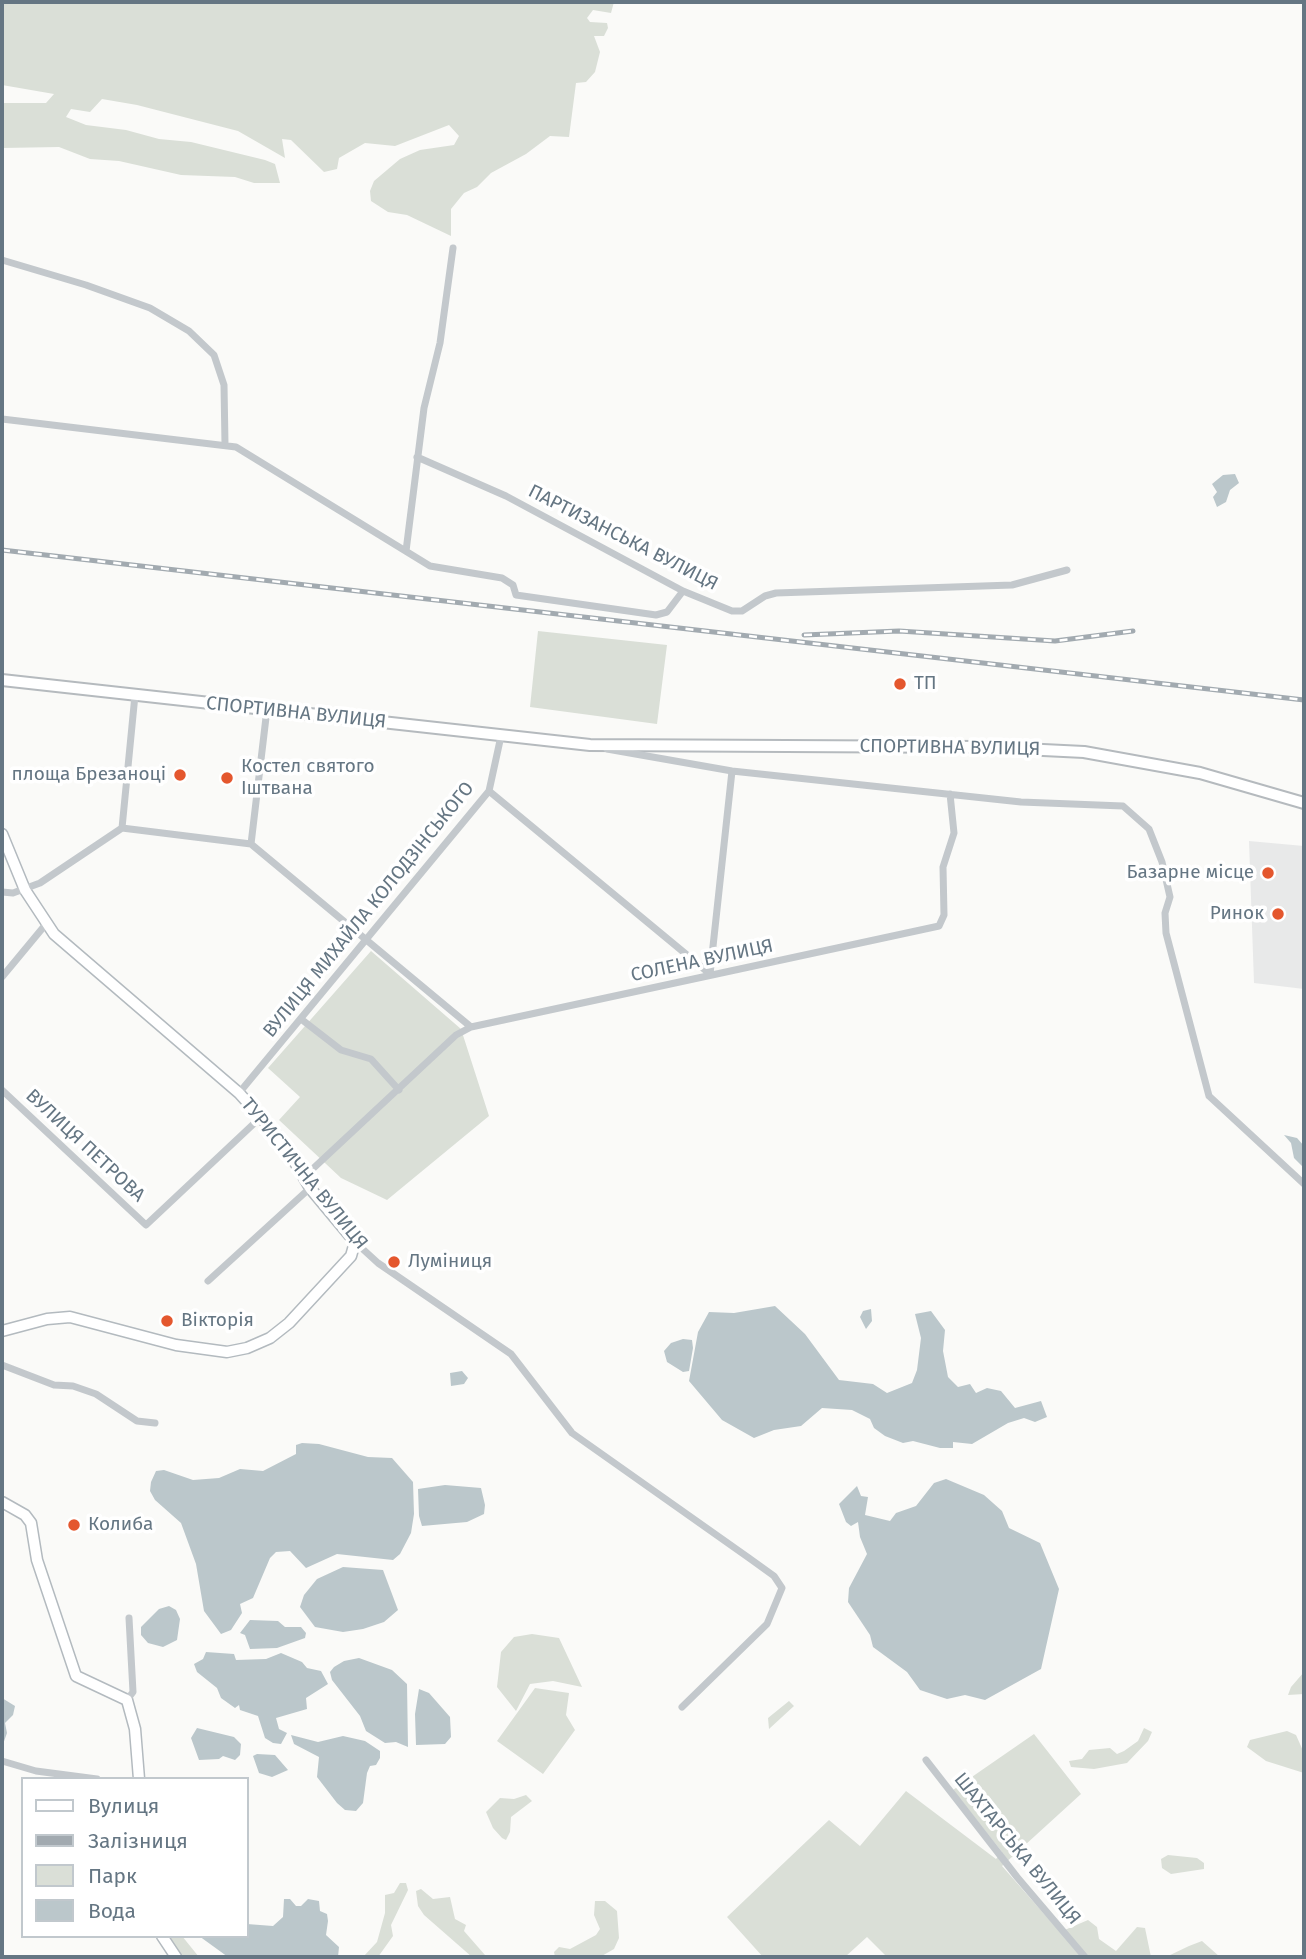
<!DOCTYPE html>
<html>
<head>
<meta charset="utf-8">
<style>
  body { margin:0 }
  #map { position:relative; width:1306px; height:1959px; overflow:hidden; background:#fafaf8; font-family:"Fira Sans",sans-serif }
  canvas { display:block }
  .frame { position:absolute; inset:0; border:4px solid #657683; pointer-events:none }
  .legend { position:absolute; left:21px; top:1777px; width:228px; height:161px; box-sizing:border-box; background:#fff; border:2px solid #c1c8cd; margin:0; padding:9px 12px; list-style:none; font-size:21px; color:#657683 }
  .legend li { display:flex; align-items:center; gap:14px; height:35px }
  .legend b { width:35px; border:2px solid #c1c8cd }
</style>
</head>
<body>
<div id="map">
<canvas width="1306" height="1959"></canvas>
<div class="frame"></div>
<ul class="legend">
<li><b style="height:9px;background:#fff"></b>Вулиця</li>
<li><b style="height:9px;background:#a2aab0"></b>Залізниця</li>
<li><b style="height:19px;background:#dadfd7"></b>Парк</li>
<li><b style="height:19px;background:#bbc7cb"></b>Вода</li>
</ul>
</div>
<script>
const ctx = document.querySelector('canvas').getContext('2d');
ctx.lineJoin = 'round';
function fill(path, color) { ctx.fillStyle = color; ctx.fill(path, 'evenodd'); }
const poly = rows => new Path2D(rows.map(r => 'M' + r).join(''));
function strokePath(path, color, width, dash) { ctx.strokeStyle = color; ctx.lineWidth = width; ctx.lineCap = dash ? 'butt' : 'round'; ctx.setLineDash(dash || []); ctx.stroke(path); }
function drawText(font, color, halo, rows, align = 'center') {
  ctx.font = font + ' "Fira Sans",sans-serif'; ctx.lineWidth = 7; ctx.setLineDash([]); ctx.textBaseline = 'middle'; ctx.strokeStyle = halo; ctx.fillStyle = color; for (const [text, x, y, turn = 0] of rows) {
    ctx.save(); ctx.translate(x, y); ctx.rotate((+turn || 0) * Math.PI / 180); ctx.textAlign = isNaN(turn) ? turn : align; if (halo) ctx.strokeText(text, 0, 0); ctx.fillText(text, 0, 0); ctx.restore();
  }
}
fill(poly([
  [1249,841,1304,846,1304,989,1254,983]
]), '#e8e9e9');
fill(poly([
  [2,2,614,2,611,13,593,10,587,18,590,22,607,23,608,28,604,36,594,36,600,52,595,72,586,82,576,83,569,137,550,136,526,154,491,173,477,187,464,193,451,209,451,236,407,215,388,212,371,201,370,191,374,181,400,159,420,150,454,145,459,136,449,125,395,146,365,143,339,158,337,169,324,172,291,140,282,139,285,158,238,131,137,105,102,99,90,112,71,109,66,117,86,125,126,130,159,139,191,142,265,160,275,164,280,183,254,183,235,177,181,175,119,161,90,159,59,147,2,148,2,103,46,103,54,94,2,85],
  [538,631,667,645,657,724,530,707],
  [371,951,461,1029,489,1116,387,1200,341,1178,279,1120,300,1097,268,1068],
  [532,1634,559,1638,582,1687,553,1681,530,1684,516,1711,497,1687,501,1652,514,1637],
  [1304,1672,1304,1694,1288,1695,1291,1687],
  [535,1688,569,1693,566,1715,575,1730,543,1774,497,1741],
  [789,1701,794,1706,769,1729,768,1718],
  [1144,1728,1152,1732,1148,1741,1127,1763,1094,1769,1071,1767,1069,1761,1082,1759,1089,1750,1110,1748,1117,1754,1124,1751,1138,1741],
  [1287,1731,1296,1735,1304,1753,1304,1773,1266,1761,1247,1747,1250,1740],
  [1034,1734,1081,1794,1002,1866,1060,1932,1088,1920,1097,1927,1099,1939,1116,1951,1137,1927,1145,1928,1151,1957,887,1957,867,1937,845,1957,763,1957,727,1917,829,1820,860,1846,906,1791,996,1859,1002,1852,953,1790],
  [526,1795,532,1801,511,1817,510,1832,506,1840,502,1838,493,1828,486,1812,500,1798,514,1799],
  [1168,1855,1197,1858,1204,1863,1204,1869,1171,1874,1162,1868,1161,1859],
  [400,1883,406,1883,408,1890,391,1925,393,1936,378,1957,363,1957,377,1942,385,1913,385,1895,394,1893],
  [421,1889,433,1899,450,1897,455,1919,466,1925,464,1931,485,1955,472,1957,424,1915,418,1906,416,1891],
  [595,1901,605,1901,617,1911,619,1938,614,1949,600,1957,555,1957,554,1952,559,1947,570,1949,596,1935,600,1929,594,1915],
  [166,1936,182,1936,199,1957,179,1957],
  [1202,1941,1220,1957,1166,1957,1189,1946]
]), '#dadfd7');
fill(poly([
  [1235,474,1239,483,1230,490,1226,502,1217,507,1213,497,1217,492,1212,484,1223,475],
  [1284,1135,1297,1138,1304,1146,1304,1168,1294,1158,1291,1143],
  [775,1306,805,1334,839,1380,873,1384,887,1393,912,1383,917,1370,921,1338,915,1314,931,1311,945,1330,943,1351,948,1377,958,1387,970,1384,976,1393,987,1388,1001,1391,1015,1408,1041,1401,1047,1417,1035,1422,1024,1418,1008,1423,972,1444,953,1442,953,1448,940,1448,913,1441,903,1443,885,1436,874,1428,870,1419,852,1410,822,1408,801,1426,774,1430,754,1438,722,1420,689,1381,698,1332,709,1312,734,1313],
  [871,1309,872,1321,866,1329,860,1317,863,1311],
  [683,1339,692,1340,693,1348,689,1371,683,1372,667,1362,664,1351,671,1343],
  [462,1371,468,1378,464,1384,451,1386,450,1373],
  [302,1443,319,1444,368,1457,392,1458,413,1482,414,1514,411,1533,400,1554,393,1560,337,1554,306,1568,290,1551,276,1552,270,1558,253,1598,240,1604,242,1613,231,1630,221,1634,204,1611,196,1564,181,1523,155,1500,150,1491,151,1482,156,1471,164,1470,193,1480,219,1478,240,1469,263,1471,296,1454,296,1445],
  [946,1479,984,1495,1002,1511,1009,1528,1040,1543,1059,1589,1041,1669,985,1700,965,1695,947,1699,920,1690,907,1672,873,1647,870,1635,848,1602,849,1588,867,1554,860,1537,858,1522,851,1526,846,1522,839,1504,857,1486,861,1496,868,1497,865,1515,890,1521,896,1513,916,1506,934,1483],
  [445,1485,481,1488,485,1505,484,1514,467,1522,422,1526,419,1516,418,1489],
  [343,1567,383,1570,398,1610,384,1622,363,1629,343,1632,315,1627,300,1607,304,1595,317,1579],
  [169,1606,176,1610,180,1619,177,1640,163,1647,148,1643,141,1635,141,1627,159,1609],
  [250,1620,278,1621,285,1627,301,1627,306,1633,305,1638,277,1648,250,1649,245,1635,240,1633],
  [206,1652,234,1654,236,1660,266,1659,281,1653,302,1662,307,1668,321,1671,328,1684,306,1698,307,1709,276,1718,279,1729,287,1733,281,1744,273,1743,265,1738,258,1716,240,1710,239,1705,235,1708,221,1698,217,1688,197,1672,194,1664,203,1659],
  [359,1658,392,1670,407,1684,408,1747,396,1742,385,1743,366,1731,360,1716,332,1680,330,1672,334,1667,344,1661],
  [419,1689,429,1693,450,1717,451,1737,445,1744,416,1745,415,1714],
  [2,1698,15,1706,13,1715,5,1723,7,1733,2,1747],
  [197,1728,234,1737,241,1744,240,1755,235,1760,223,1756,219,1759,199,1760,191,1738],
  [291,1735,318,1742,343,1736,365,1741,380,1751,380,1758,376,1765,370,1766,367,1773,363,1803,356,1811,345,1810,337,1803,317,1777,319,1757,294,1744],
  [257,1754,275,1755,288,1770,272,1777,259,1773,253,1756],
  [284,1899,290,1899,296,1906,301,1906,308,1899,319,1901,320,1911,327,1914,328,1921,326,1935,339,1947,338,1957,228,1957,199,1936,247,1936,247,1924,273,1926,283,1917]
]), '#bbc7cb');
const secondary = poly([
  [2,834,25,890,54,934,239,1093,283,1142,310,1188,355,1242,351,1256,289,1323,270,1338,247,1348,227,1352,176,1345,70,1317,47,1319,2,1331],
  [2,1502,25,1515,31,1523,37,1560,76,1676,127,1700,135,1729,139,1779],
  [162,1936,176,1957]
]);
const primary = poly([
  [2,680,590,745,982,747,1084,752,1200,773,1304,803]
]);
strokePath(secondary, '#b3babf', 13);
strokePath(primary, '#b5babe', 14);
strokePath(poly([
  [2,260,86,285,150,308,189,331,214,355,224,385,225,444],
  [2,419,236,447,430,566,502,578,513,585,516,595,656,615,667,612,683,591],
  [417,457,506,496,683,591,732,611,742,611,765,596,776,593,1012,585,1067,570],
  [406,551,424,408,440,343,453,248],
  [607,749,732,771,1021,802,1123,806,1149,829,1162,862,1170,897,1165,913,1166,933,1209,1096,1304,1184],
  [489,791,710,974],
  [122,828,135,695],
  [251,844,267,709],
  [2,892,13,893,40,883,122,828,251,844,471,1027,939,926,944,915,943,867,954,833,950,794],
  [710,974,732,771],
  [2,977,46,924],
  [301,1019,341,1050,371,1059,399,1090],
  [2,1090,146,1225,262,1116],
  [239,1093,489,791,501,736],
  [304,1177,456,1035,471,1027],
  [355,1242,378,1263,511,1354,572,1433,749,1558,774,1576,782,1588,767,1624,682,1707],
  [208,1281,310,1188],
  [2,1365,54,1385,73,1386,96,1394,137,1421,155,1423],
  [127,1700,133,1692,129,1618],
  [926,1760,1017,1877,1085,1957],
  [2,1761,36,1771,97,1779]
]), '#c3c8cc', 7);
strokePath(secondary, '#fff', 10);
strokePath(primary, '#fff', 10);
const rail = poly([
  [2,550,1304,700],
  [804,635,899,631,1055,641,1133,631]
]);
strokePath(rail, '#a2aab0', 5);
strokePath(rail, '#fff', 2.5, [8]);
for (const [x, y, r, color] of [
  [900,684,7,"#e4572e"],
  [180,775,7,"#e4572e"],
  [227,778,7,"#e4572e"],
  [1268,873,7,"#e4572e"],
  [1278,914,7,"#e4572e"],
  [394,1262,7,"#e4572e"],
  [167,1321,7,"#e4572e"],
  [74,1525,7,"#e4572e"]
]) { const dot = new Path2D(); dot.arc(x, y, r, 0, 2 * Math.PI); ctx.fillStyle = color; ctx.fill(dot); strokePath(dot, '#fff', 2.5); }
drawText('19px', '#657683', '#fff', [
  ["ПАРТИЗАНСЬКА ВУЛИЦЯ",623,538,27],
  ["СПОРТИВНА ВУЛИЦЯ",296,713,6],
  ["СПОРТИВНА ВУЛИЦЯ",950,748,1],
  ["ВУЛИЦЯ МИХАЙЛА КОЛОДЗІНСЬКОГО",369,910,-51],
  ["СОЛЕНА ВУЛИЦЯ",702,961,-12],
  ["ВУЛИЦЯ ПЕТРОВА",85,1146,43],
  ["ТУРИСТИЧНА ВУЛИЦЯ",304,1174,51],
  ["ШАХТАРСЬКА ВУЛИЦЯ",1017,1849,51]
]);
drawText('19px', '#657683', '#fff', [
  ["ТП",914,684],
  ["Костел святого",241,767],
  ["Іштвана",241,789],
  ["площа Брезаноці",166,775,"right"],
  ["Базарне місце",1254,873,"right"],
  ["Ринок",1264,914,"right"],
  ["Луміниця",408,1262],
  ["Вікторія",181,1321],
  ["Колиба",88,1525]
], 'left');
</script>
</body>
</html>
